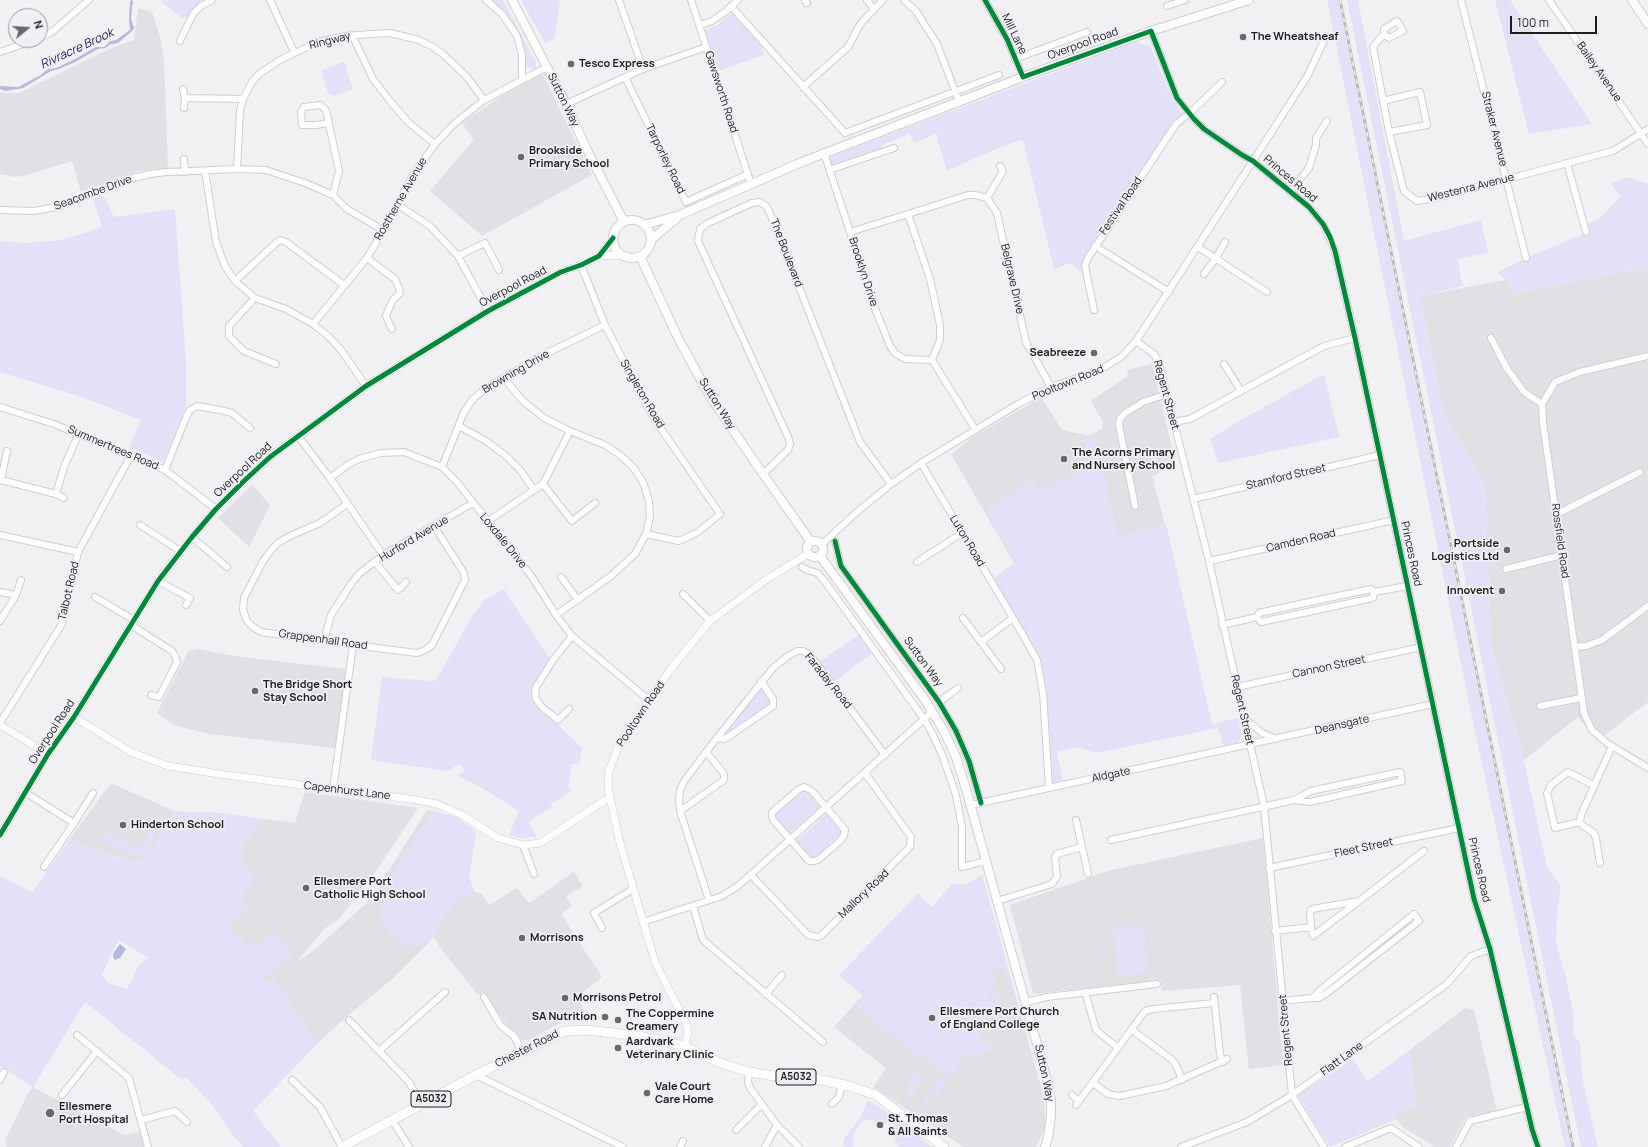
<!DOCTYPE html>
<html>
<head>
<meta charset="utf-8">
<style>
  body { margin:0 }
  #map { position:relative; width:1648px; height:1147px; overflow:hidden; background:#f1f1f3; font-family:Manrope,sans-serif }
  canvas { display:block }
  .north { position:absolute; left:8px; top:8px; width:40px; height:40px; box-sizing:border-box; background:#f0f0f4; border:1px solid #9c9c9f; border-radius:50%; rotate:72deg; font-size:11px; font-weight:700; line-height:16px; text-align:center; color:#1e1e1f }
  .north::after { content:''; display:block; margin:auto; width:14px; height:18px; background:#686869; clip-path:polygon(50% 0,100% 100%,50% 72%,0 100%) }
  .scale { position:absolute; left:1510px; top:16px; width:87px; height:18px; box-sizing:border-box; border:2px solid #1e1e1f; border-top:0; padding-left:5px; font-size:12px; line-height:14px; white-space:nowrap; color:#1e1e1f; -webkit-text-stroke:3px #f0f0f4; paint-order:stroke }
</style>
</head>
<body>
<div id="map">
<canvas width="1648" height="1147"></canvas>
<div class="north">N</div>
<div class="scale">100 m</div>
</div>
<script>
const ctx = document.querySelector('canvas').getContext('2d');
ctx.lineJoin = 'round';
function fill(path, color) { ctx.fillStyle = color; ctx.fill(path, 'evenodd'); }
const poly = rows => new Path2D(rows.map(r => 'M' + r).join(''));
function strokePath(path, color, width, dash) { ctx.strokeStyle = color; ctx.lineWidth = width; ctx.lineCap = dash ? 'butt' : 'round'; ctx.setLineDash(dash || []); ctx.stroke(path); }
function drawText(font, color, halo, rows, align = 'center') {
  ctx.font = font + ' Manrope,sans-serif'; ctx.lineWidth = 3.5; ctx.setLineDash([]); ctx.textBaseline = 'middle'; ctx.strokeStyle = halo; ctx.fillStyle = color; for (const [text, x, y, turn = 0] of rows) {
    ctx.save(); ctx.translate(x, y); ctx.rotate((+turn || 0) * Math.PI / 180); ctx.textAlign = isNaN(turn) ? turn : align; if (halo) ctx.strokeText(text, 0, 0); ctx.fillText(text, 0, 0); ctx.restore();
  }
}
fill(poly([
  [138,8,152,12,160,37,164,61,168,168,146,170,124,176,81,192,72,161,23,176,15,177,0,174,0,93,19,93,114,47,134,40],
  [542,73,592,175,482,236,430,191,474,139,462,123,503,95],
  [1648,268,1648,702,1597,741,1578,717,1524,760,1491,644,1485,484,1459,439,1449,425,1442,403,1420,296,1505,280,1516,293],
  [1152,364,1176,464,1152,476,1165,525,1014,563,951,454,970,439,1041,397,1062,430,1090,436,1102,429,1103,422,1091,401,1128,376,1127,370],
  [252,485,270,505,249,547,218,518],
  [199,649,233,656,346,669,335,748,210,734,174,725,157,713,188,652],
  [111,783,174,811,147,858,133,862,69,840],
  [305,792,418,808,374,874,338,920,325,928,297,962,313,951,370,900,427,810,433,811,456,817,476,831,469,877,474,891,482,894,489,905,517,888,529,903,574,872,583,886,566,896,572,906,561,914,602,977,582,993,581,999,583,1007,582,1019,570,1018,528,1040,520,1040,511,1031,483,992,478,995,439,946,434,937,390,981,346,1017,317,1044,274,978,266,983,229,928,247,905,240,898,240,849,263,819,295,823],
  [1263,838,1283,1065,1249,1069,1240,985,1162,991,1161,980,1033,994,1010,905,1111,870],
  [982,875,1042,1091,1045,1112,1045,1128,1036,1147,964,1147,873,1087,886,1068,834,1027,863,995,839,975,918,894,932,907,952,884,965,885],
  [1465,1008,1474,1010,1497,1111,1466,1117,1450,1147,1435,1147,1403,1127,1396,1119,1399,1110,1403,1108,1416,1109,1410,1050],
  [33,1087,122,1134,127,1135,140,1131,144,1147,7,1147,5,1141,27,1095]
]), '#e0e0e5');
fill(poly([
  [170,0,207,0,191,11,187,17,182,18,161,1],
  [489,0,503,0,536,62,536,70,525,66,524,52],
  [521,0,560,0,555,38,545,43],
  [1327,0,1338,0,1571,1147,1565,1147,1471,713],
  [1347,0,1358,0,1404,241,1481,220,1488,253,1458,259,1462,286,1420,296,1442,403,1449,425,1459,439,1485,484,1491,644,1525,765,1547,867,1561,886,1557,914,1556,943,1566,977,1574,1017,1573,1035,1580,1043,1582,1078,1598,1147,1581,1147],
  [1495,0,1510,0,1592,124,1529,134],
  [730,14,734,14,762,47,764,55,718,71,705,30,719,24],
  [1136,42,1150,46,1172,99,1183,115,1175,121,1086,255,1082,266,1082,273,1071,263,1054,269,1023,140,1021,140,993,150,947,171,936,134,914,143,909,134,882,145,881,151,830,169,826,158],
  [344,62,353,89,334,96,328,93,321,70],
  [1624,178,1632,178,1648,184,1648,268,1516,293,1498,272,1526,258,1590,231,1588,229,1587,224,1599,219,1621,196,1611,184],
  [102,196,106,199,114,217,175,209,186,362,186,406,163,462,129,447,141,420,79,396,0,372,0,241,24,243,56,241,85,233,102,226,93,199],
  [1324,374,1335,420,1340,437,1218,463,1210,439,1239,421],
  [1095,437,1118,536,1166,524,1212,724,1238,718,1242,734,1240,741,1224,746,1218,728,1096,753,1078,747,1057,752,1063,781,1053,783,1046,694,1040,661,993,579,1015,562,985,509,1032,480,1040,491,1085,471,1089,458,1086,446,1079,440],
  [504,589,550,659,533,684,532,692,535,702,582,748,579,764,572,764,568,786,572,790,551,804,552,807,528,822,537,837,520,838,509,835,519,811,479,786,458,776,465,770,459,764,447,771,371,760,382,677,431,681,437,679,472,616,484,600],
  [859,635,873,653,834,682,819,662],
  [761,688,770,700,768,705,723,737],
  [804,790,808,791,821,806,789,834,777,820,775,816,777,811,800,791],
  [174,811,223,813,263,819,240,849,246,855,240,864,256,877,240,898,247,905,229,928,246,941,252,948,276,932,293,957,263,978,266,983,274,978,317,1044,253,1111,281,1147,244,1147,231,1133,213,1106,186,1077,182,1080,85,1002,33,1087,0,1066,0,876,32,892,69,840,133,862,147,858],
  [119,940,149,958,139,965,127,989,108,983,101,974,104,971,112,951],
  [433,811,456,817,476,831,469,876,474,891,456,903,448,911,434,937,414,949,392,935,388,934,389,927,382,923,379,915,382,906,376,899],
  [827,813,841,827,842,832,841,836,831,842,823,853,813,858,809,856,796,842],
  [158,815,162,820,149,850,142,855,134,856,105,843,103,836,106,834,136,846,142,844,155,816],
  [982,875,1012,982,1008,983,991,928,1003,969,992,972,996,986,991,990,987,999,991,1001,995,993,1001,998,1001,1001,986,1023,982,1024,978,1030,983,1041,991,1043,994,1050,964,1058,950,1078,898,1040,854,1005,863,995,839,975,918,894,932,907,952,884,965,885],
  [1143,924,1148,972,1118,975,1113,927],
  [1410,1050,1416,1110,1403,1108,1399,1111,1396,1119,1330,1147,1298,1096,1353,1059,1368,1081],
  [915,1074,922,1076,922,1080,910,1099,906,1096,911,1076],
  [940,1078,946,1082,937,1095,934,1092,926,1104,923,1102],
  [868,1100,892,1115,885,1125,869,1119,862,1121,853,1135,853,1147,846,1147,843,1145,845,1137,861,1117],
  [898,1119,932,1147,900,1147,896,1143,892,1130]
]), '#e2e1f8');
fill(poly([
  [133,0,131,18,134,28,132,31,118,43,111,44,105,48,98,49,75,62,59,69,51,71,23,88,6,91,0,89,0,86,18,87,41,75,48,69,56,68,75,59,96,47,104,47,110,41,116,40,130,30,129,19,130,1],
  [120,944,126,949,120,958,115,960,113,957,114,952]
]), '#b8b7dd');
const minor = poly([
  [270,0,294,52],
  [486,0,502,14,517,36,522,55,522,79],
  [619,0,643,69],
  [691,0,751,184],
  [805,0,807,3],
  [867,0,874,9],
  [904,0,916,11,937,44,959,101],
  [985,0,1007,39,1023,77],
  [1461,0,1526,258],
  [1549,0,1648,144],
  [731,6,845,133,999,75],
  [1167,6,1185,0],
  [1397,21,1403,31,1389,38,1384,34,1384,29,1397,21],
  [700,25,712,21,725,12,738,0],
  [1151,31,1177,98,1194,119,1204,129,1242,155,1253,161,1309,207,1323,224,1335,251,1355,338,1474,899,1490,949,1532,1129,1538,1147],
  [1384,34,1373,47,1389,132,1404,191,1417,201,1436,198,1613,151,1648,129],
  [352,35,373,79,390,101,408,122,435,144],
  [40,38,53,31,89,0],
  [180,41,193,14,201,6,212,0],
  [0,52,35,40],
  [1015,59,1087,32],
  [625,77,686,202,748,174],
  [803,87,848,47,861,23,883,0],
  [183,89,185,98],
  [1383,101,1420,92,1427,125,1389,132],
  [566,104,643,69,706,47],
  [184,108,185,98,243,99],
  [328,123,316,125,302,125,301,112,304,107,320,105,326,110,339,171,333,195],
  [824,153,876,311,890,346,896,354,905,359,932,360],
  [184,159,185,172],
  [1567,163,1586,232],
  [1000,166,1003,171,987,198,997,213,1026,342,1051,387],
  [237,169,240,111,243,99,252,82,259,74,280,60,318,42,346,36,371,34,390,33,419,40,433,47,444,55,467,77,484,100],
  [829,170,894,148],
  [205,171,216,242,225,266,235,281,255,298,286,309,313,324,328,336,341,350,366,386],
  [1290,192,1309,168,1316,145,1316,138,1327,121],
  [398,205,430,226,458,256,488,311],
  [0,210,34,211,61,206,133,178,150,174,167,172,237,169,266,170,305,183,333,195,347,209,376,226,383,232],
  [908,214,968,195,975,195,987,198],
  [850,232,908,214,930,279,940,325,940,340,932,360,975,429],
  [1095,246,1169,292],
  [1198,247,1267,292],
  [458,256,485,243,499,270],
  [367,258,395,279,399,288,400,293,393,300,386,315,388,321,392,329],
  [581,265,605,325,646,404,657,423,720,514,698,532,679,541,646,534],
  [1204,274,1216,258,1225,242],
  [235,281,276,243,280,240,286,242,344,285],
  [255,298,229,326,229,336,244,351,276,364],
  [1094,310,1085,266,1088,258,1176,124,1190,113,1222,82],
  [313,324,367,258,398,205,412,176,435,144,455,123,484,100,547,67],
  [1491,338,1506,367,1524,392,1542,404],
  [1136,341,1154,354,1159,363,1209,561,1264,806,1292,1095,1324,1147],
  [1648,356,1580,372,1555,382,1542,404,1543,423,1584,713,1592,730,1607,743,1648,768],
  [504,378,522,400,544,418,570,431,605,445,620,455,633,467,643,482,649,501,650,517,646,534,635,554,611,576,556,615],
  [1241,391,1324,346,1355,338],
  [0,407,54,424,165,470,216,509],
  [1173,422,1190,419,1241,391,1224,364],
  [459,426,486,441,506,456,521,471,534,490],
  [298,436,330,478,383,555],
  [7,451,1,480,56,494,64,467,79,433],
  [921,463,1013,618,1037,660,1043,693,1049,788],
  [442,467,464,412,473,399,486,388,543,355,605,325],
  [165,470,187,415,190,410,197,406,225,411,232,413,250,428],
  [763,474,788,450,790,444,789,439,698,241,700,229,708,223,752,203,760,202,766,206,770,213,860,442,891,484],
  [330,478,349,464,359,459,381,453,404,452,442,467,457,482,532,577,556,615,572,636,649,700],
  [543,484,572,521,595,503],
  [56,494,64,498],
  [1193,499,1380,455],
  [347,504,320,523,290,536,278,543,272,549,263,561,244,598,243,610,247,621,253,627,261,632,353,645,417,653,425,650,432,645,465,580,464,573,434,526],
  [1135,506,1119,425,1120,419,1125,413,1143,402,1167,394],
  [1557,514,1640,472],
  [488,521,543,484,570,431],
  [140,525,180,551],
  [0,535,78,552],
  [192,537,227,567],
  [835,541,841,566,939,702,956,731,969,761,981,803],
  [822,544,857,512,891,484,921,463,1018,404,1051,387,1100,370,1121,357,1136,341,1253,161,1308,75,1326,36],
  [1209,561,1394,520],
  [375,562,398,590,406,582],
  [917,562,962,533],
  [802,567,807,570,817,573,823,579,924,719,933,735,943,757,956,795,962,827,962,867,986,861],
  [1506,569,1562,555],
  [561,577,578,600],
  [158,581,190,598,186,605],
  [0,592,16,595,0,621],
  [683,594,710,621],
  [16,595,21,580],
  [95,597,134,620],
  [1257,617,1261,622,1373,598,1374,592],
  [963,618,981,642,1013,618],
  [131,625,172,651,175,656,177,662,159,697,151,695],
  [1222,625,1257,617,1259,613,1314,601,1371,589,1374,592,1407,586],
  [324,640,331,615,351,584,359,574,383,555,473,503],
  [981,642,1001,669],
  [1575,647,1586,646,1602,640,1648,606],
  [1237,687,1421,647],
  [939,702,958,688],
  [1540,706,1581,698],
  [569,709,558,720,542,707,536,699,535,692,536,687,553,660,572,636],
  [1244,718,1262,733,1276,739],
  [0,723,62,624,78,552,131,455],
  [717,738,773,668,788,656,797,651,803,651,810,655,885,755],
  [706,752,685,780,680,790,679,800,680,811,709,900],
  [804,787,809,789,814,793,845,830,844,835,840,841,818,860,814,861,809,861,774,821,772,817,772,813,776,809,799,789,804,787],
  [333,789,353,645],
  [26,793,74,823,44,867],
  [971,805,1433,704],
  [680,811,724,780,724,774,706,752,717,738,724,739,728,737,773,706,773,699,761,681],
  [1076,820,1088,874],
  [1580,822,1555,828,1547,793,1551,785,1568,772,1593,785],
  [74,823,93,793],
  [1111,840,1294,800,1311,791,1400,772,1402,781,1310,802,1294,800],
  [523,845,534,874],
  [1600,863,1596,839,1594,833,1582,825,1580,822,1581,815,1612,746],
  [1269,868,1459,828],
  [751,875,808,935,818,937,822,935,910,847,911,837,865,773],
  [997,901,1052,884,1057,876,1055,857,1057,854,1082,847],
  [1359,901,1424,851],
  [693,906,703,940,823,1042],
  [643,922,722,896,738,886,932,712],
  [602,928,594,913,633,889],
  [1275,931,1311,927,1310,912,1312,909,1359,901,1313,936,1311,927],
  [1085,992,1096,1030,1118,1048],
  [766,994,782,975],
  [484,997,501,1026,513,1035,517,1041,521,1052],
  [1214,997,1220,1054,1223,1062],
  [1283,1001,1312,998,1320,990,1414,914,1419,921,1327,993,1319,998,1312,998],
  [1026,1002,1047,997,1157,984],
  [349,1020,409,1082,421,1104],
  [1132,1030,1171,1059,1176,1065,1182,1080],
  [77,1035,129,1078,148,1147],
  [379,1051,445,992],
  [749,1072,748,1082,750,1088,777,1125,799,1147],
  [476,1075,623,1147],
  [0,1080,4,1072],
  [292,1080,320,1107,342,1147],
  [1093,1083,1108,1094,1120,1096,1166,1086,1227,1059],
  [62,1095,97,1051],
  [1072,1095,1079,1101],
  [832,1104,839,1097,842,1084],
  [1076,1105,1145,1011,1153,1009,1214,1003],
  [141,1120,175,1111,187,1122],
  [392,1120,409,1147],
  [736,1130,762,1104],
  [680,1147,683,1141],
  [765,1147,777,1125],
  [1181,1147,1247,1122,1292,1095,1447,984,1471,956,1490,949],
  [1345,1147,1391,1128,1419,1147],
  [1456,1147,1470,1121,1527,1107]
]);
const tertiary = poly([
  [599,256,622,255],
  [74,717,131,752,168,766,226,775,417,800,437,804,462,815,498,838,523,845,540,843,610,797],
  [0,725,48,754],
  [0,835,48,754,74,717,158,581,192,537,216,509,245,480,270,457,366,386,488,311,561,272,581,265,599,256,613,238],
  [685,1047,688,1031,686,1023,655,962,620,843,610,797,608,785,609,771,619,745,649,700,670,670,710,621,767,579,808,554]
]);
const secondary = poly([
  [512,0,566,104,587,150,624,222],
  [1632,0,1648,24],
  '613 239a19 19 0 1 1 38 0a19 19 0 1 1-38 0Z',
  [644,225,680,215,802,162,1023,77,1151,31,1249,0],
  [651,240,678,217],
  [640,256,678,338,711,398,763,474,811,542],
  '807 549a8 8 0 1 1 16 0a8 8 0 1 1-16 0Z',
  [820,556,925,700,945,733,956,757,966,789,1047,1080,1051,1099,1051,1116,1048,1137,1045,1147]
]);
const primary = poly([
  [342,1147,476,1075,564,1031,587,1030,639,1036,673,1043,685,1047,723,1064,749,1072,775,1076,812,1078,849,1086,876,1095,944,1147]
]);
strokePath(minor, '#cfcfd1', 8);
strokePath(tertiary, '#cfcfd1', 8);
strokePath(secondary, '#cfcfd1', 10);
strokePath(primary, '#cfcfd1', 10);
strokePath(minor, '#fdfdfd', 6);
strokePath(tertiary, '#fdfdfd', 7);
strokePath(secondary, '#fdfdfd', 8);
strokePath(primary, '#fdfdfd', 9);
const rail = poly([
  [1340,0,1573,1147]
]);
strokePath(rail, '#bbbbbd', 3);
strokePath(rail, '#f0f0f4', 1.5, [4.5]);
strokePath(poly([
  [985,0,1007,39,1023,77,1151,31,1177,98,1194,119,1204,129,1242,155,1253,161,1309,207,1323,224,1330,237,1335,251,1355,338,1474,899,1490,949,1532,1129,1538,1147],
  [835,541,841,566,939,702,956,731,969,761,981,803],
  [0,835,48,754,74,717,158,581,192,537,216,509,245,480,270,457,366,386,488,311,561,272,581,265,599,256,613,238]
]), '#00873e', 5);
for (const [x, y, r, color] of [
  [1243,37,4,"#686869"],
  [571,64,4,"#686869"],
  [521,157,4,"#686869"],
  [1094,353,4,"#686869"],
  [1064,459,4,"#686869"],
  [1507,550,4,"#686869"],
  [1502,591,4,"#686869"],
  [255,691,4,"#686869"],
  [123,825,4,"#686869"],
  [306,888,4,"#686869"],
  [522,938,4,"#686869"],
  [565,998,4,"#686869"],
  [605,1017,4,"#686869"],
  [932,1018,4,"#686869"],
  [618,1020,4,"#686869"],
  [618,1048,4,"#686869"],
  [647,1093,4,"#686869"],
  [50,1113,5,"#686869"],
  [880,1125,4,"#686869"]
]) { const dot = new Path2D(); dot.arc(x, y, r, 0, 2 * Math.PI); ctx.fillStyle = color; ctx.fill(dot); strokePath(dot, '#f0f0f4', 1.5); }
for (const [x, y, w] of [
  [796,1077,40],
  [431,1099,40]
]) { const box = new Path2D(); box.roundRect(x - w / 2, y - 8, w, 16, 3); ctx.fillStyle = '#f0f0f4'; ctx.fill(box); strokePath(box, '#1e1e1f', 1); }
drawText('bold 10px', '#1e1e1f', null, [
  ["A5032",796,1077],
  ["A5032",431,1099]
]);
drawText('11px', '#1e1e1f', '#f0f0f4', [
  ["Mill Lane",1014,34,64],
  ["Ringway",330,41,-14],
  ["Overpool Road",1083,44,-20],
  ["Bailey Avenue",1599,72,55],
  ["Gawsworth Road",721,92,72],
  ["Sutton Way",563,100,64],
  ["Straker Avenue",1494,129,76],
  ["Tarporley Road",665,159,64],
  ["Princes Road",1290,179,40],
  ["Westenra Avenue",1471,188,-14],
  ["Seacombe Drive",93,193,-20],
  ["Rostherne Avenue",401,199,-60],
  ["Festival Road",1121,206,-56],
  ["The Boulevard",786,253,69],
  ["Brooklyn Drive",863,272,72],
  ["Belgrave Drive",1012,279,77],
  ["Overpool Road",513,287,-28],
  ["Browning Drive",516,372,-30],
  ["Pooltown Road",1068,383,-22],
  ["Singleton Road",642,394,60],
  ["Regent Street",1166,395,75],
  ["Sutton Way",717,404,58],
  ["Summertrees Road",113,448,23],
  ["Overpool Road",243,470,-43],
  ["Stamford Street",1286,477,-13],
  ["Hurford Avenue",414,539,-31],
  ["Loxdale Drive",503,541,51],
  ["Luton Road",967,541,59],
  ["Camden Road",1301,541,-13],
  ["Rossfield Road",1560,541,82],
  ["Princes Road",1411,554,78],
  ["Talbot Road",69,591,-77],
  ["Grappenhall Road",323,640,8],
  ["Sutton Way",923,662,54],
  ["Cannon Street",1329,667,-12],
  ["Faraday Road",828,681,51],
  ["Regent Street",1242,710,77],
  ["Pooltown Road",641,714,-56],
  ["Deansgate",1342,725,-13],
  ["Overpool Road",52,732,-57],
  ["Aldgate",1111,775,-12],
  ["Capenhurst Lane",347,791,7],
  ["Fleet Street",1364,848,-12],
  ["Princes Road",1479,870,77],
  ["Mallory Road",864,894,-44],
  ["Regent Street",1286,1030,-95],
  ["Chester Road",527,1049,-27],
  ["Flatt Lane",1342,1059,-36],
  ["Sutton Way",1044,1073,78]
]);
drawText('bold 11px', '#1e1e1f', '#f0f0f4', [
  ["The Wheatsheaf",1251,37],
  ["Tesco Express",579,64],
  ["Brookside",529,151],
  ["Primary School",529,164],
  ["Seabreeze",1086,353,"right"],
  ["The Acorns Primary",1072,453],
  ["and Nursery School",1072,466],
  ["Portside",1499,544,"right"],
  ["Logistics Ltd",1499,557,"right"],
  ["Innovent",1494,591,"right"],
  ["The Bridge Short",263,685],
  ["Stay School",263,698],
  ["Hinderton School",131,825],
  ["Ellesmere Port",314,882],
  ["Catholic High School",314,895],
  ["Morrisons",530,938],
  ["Morrisons Petrol",573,998],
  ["Ellesmere Port Church",940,1012],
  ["of England College",940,1025],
  ["The Coppermine",626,1014],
  ["Creamery",626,1027],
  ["SA Nutrition",597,1017,"right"],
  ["Aardvark",626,1042],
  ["Veterinary Clinic",626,1055],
  ["Vale Court",655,1087],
  ["Care Home",655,1100],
  ["Ellesmere",59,1107],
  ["Port Hospital",59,1120],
  ["St. Thomas",888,1119],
  ["& All Saints",888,1132]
], 'left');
drawText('italic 12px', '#2c2060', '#f0f0f4', [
  ["Rivracre Brook",77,49,-25]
]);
</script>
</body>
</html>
